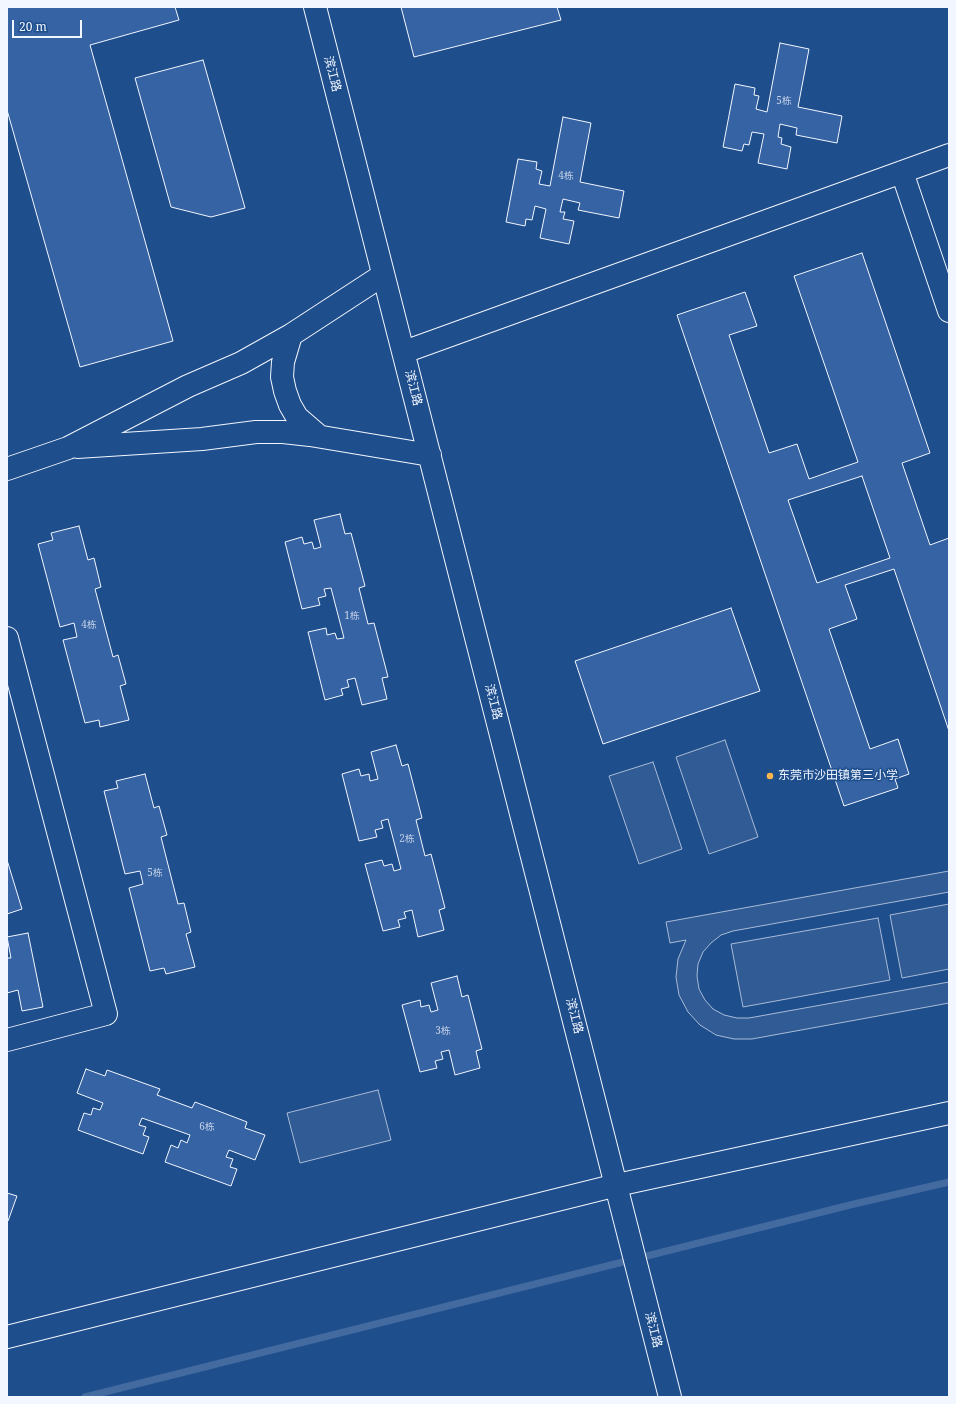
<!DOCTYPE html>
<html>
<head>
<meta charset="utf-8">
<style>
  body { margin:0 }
  #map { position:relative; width:956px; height:1404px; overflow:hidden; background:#1f4e8c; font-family:"Noto Serif",serif }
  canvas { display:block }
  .frame { position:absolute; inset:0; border:8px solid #f2f6ff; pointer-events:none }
  .scale { position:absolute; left:12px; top:20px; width:70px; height:18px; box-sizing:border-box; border:2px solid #f2f6ff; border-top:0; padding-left:5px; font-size:12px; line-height:14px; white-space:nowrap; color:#f2f6ff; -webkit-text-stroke:3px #1f4e8c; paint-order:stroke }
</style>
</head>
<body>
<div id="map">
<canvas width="956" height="1404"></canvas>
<div class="frame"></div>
<div class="scale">20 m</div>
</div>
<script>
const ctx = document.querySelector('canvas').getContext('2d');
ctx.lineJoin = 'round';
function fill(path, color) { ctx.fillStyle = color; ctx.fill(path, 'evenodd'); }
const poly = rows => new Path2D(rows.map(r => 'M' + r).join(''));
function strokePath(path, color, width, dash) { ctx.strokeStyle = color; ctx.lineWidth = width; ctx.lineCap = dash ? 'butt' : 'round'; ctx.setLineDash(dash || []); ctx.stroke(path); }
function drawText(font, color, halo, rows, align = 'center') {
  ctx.font = font + ' "Noto Serif","Noto Sans SC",serif'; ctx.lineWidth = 3; ctx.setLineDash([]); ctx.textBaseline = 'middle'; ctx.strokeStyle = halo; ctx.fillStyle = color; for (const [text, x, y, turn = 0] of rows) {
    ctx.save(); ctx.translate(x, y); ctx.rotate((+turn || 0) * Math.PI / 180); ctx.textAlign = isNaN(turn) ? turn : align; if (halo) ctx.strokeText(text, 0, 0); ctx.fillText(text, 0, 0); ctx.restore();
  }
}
const built = poly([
  [725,740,758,837,709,854,676,757,725,740],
  [653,762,682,849,639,864,609,776,653,762],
  [949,871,949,892,733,931,721,935,711,943,703,952,698,964,697,976,699,989,705,1000,713,1009,724,1015,737,1018,749,1018,949,982,949,1003,752,1039,734,1039,716,1035,700,1025,688,1012,679,995,676,977,678,959,686,940,670,943,666,922,949,871],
  [949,904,949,969,902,978,890,915,949,904],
  [878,918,890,980,743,1007,731,944,878,918],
  [378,1090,391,1140,300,1163,287,1113,378,1090]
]);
fill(built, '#305b95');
strokePath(built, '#a8bbd7', 1);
strokePath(poly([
  [85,1397,850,1205,949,1182]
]), '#446ba0', 7);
const building = poly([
  [7,7,175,7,179,20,90,45,173,341,80,367,7,110,7,7],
  [401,7,557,7,561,20,414,57,401,7],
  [780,43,809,49,798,107,842,116,837,143,796,135,797,128,780,124,778,137,782,138,781,144,791,147,787,169,758,163,764,134,752,132,749,145,744,144,742,151,723,147,735,84,755,88,754,95,759,96,756,109,767,112,780,43],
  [203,60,245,208,211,217,171,207,135,78,203,60],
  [563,117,591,123,580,182,624,191,619,218,578,210,580,203,563,199,560,212,565,212,563,219,574,221,569,244,540,238,546,209,535,206,532,220,526,219,525,226,506,222,518,159,537,162,536,169,542,171,539,184,550,186,563,117],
  [862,253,930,453,902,463,930,545,949,538,949,731,894,569,845,585,857,619,829,629,870,749,898,739,909,774,895,779,898,788,844,806,677,315,745,292,757,326,729,335,769,453,797,444,809,479,858,462,794,276,862,253],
  [862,476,890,558,817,583,788,500,862,476],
  [340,514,345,534,351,533,365,586,359,588,368,624,374,623,388,677,382,678,387,699,362,705,355,678,347,680,349,687,341,689,343,695,325,700,308,632,326,628,327,635,335,633,337,639,344,638,331,588,324,589,326,596,318,598,320,605,302,609,285,542,302,537,304,544,312,542,314,549,321,547,314,520,340,514],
  [79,526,88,560,94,558,101,587,95,589,113,657,118,655,126,684,120,686,129,720,100,727,99,720,85,723,63,640,77,637,74,623,60,627,38,544,53,540,51,533,79,526],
  [731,608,760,691,603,744,575,661,731,608],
  [396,745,402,766,408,764,422,818,416,820,425,856,431,854,445,908,439,910,444,930,418,937,412,910,404,912,406,918,398,920,400,927,383,931,365,864,382,860,384,866,392,864,394,871,401,869,388,819,381,821,383,828,375,830,377,837,359,841,342,774,359,769,361,776,369,774,370,781,378,779,371,752,396,745],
  [145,774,154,808,159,806,167,835,161,837,178,904,184,903,191,932,186,934,195,967,166,974,164,968,150,971,129,888,143,884,140,871,125,874,104,791,118,788,116,781,145,774],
  [7,860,22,909,7,914,7,860],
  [28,933,43,1007,22,1011,18,990,7,993,7,958,11,958,7,937,28,933],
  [457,976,462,997,468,995,482,1049,476,1051,480,1068,455,1075,449,1050,441,1052,443,1059,435,1061,437,1068,420,1072,402,1005,420,1000,421,1007,429,1005,431,1012,438,1010,431,983,457,976],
  [86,1069,105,1076,107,1070,160,1089,157,1095,192,1108,195,1102,247,1122,245,1128,265,1135,255,1160,229,1150,226,1157,233,1159,230,1167,237,1169,231,1186,165,1162,171,1145,178,1148,181,1140,187,1143,190,1135,142,1118,139,1125,146,1127,143,1135,149,1137,143,1154,78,1130,84,1113,91,1115,93,1108,100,1110,103,1103,77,1093,86,1069],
  [7,1193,17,1196,8,1221,7,1220,7,1193]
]);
fill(building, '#3563a3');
strokePath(building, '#f2f6ff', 1);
const minor = poly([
  [315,7,670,1397],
  [902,172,949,311],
  [291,335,283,362,282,377,285,391,290,405,297,417,319,436],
  [404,352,949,155],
  [77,447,202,439,256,432,283,432,310,435,430,455],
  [7,469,68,448,188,386,241,363,291,335,383,275],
  [7,638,106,1014,7,1040],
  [7,1337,617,1185,949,1113]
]);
strokePath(minor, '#f2f6ff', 24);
strokePath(minor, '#1f4e8c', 22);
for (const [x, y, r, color] of [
  [770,776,4,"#ffb74d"]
]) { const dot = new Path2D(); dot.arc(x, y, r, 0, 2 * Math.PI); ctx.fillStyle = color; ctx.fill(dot); strokePath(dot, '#1f4e8c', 1.5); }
drawText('10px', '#c3d1e8', null, [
  ["5栋",784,101],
  ["4栋",566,176],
  ["1栋",352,616],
  ["4栋",89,625],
  ["2栋",407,839],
  ["5栋",155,873],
  ["3栋",443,1031],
  ["6栋",207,1127]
]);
drawText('12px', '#f2f6ff', '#1f4e8c', [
  ["滨江路",332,74,76],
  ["滨江路",413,388,76],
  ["滨江路",493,702,76],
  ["滨江路",574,1016,76],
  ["滨江路",653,1330,76]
]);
drawText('12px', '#f2f6ff', '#1f4e8c', [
  ["东莞市沙田镇第三小学",778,776]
], 'left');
</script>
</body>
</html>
